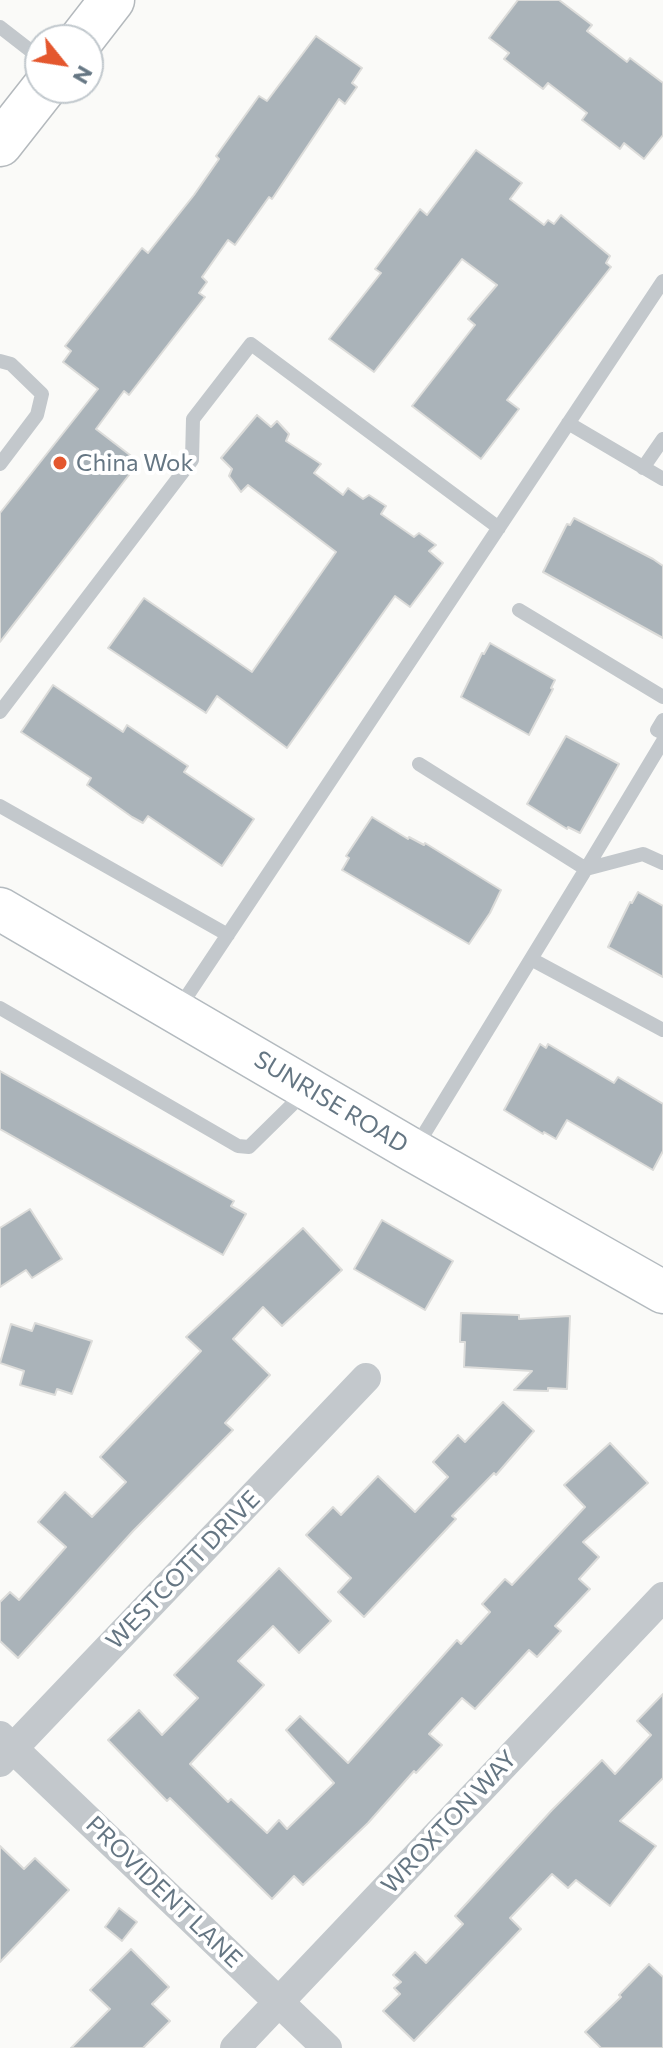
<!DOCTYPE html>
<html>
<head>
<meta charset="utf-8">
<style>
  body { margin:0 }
  #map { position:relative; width:663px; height:2048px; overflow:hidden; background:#fafaf8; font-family:Commissioner,sans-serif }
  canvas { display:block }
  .north { position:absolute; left:24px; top:24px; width:80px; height:80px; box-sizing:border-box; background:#fff; border:2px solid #c1c8cd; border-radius:50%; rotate:120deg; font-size:22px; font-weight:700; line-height:32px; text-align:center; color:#657683 }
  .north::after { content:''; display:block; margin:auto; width:28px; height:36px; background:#e4572e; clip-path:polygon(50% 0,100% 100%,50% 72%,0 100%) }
</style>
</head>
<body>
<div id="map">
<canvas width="663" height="2048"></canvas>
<div class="north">N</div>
</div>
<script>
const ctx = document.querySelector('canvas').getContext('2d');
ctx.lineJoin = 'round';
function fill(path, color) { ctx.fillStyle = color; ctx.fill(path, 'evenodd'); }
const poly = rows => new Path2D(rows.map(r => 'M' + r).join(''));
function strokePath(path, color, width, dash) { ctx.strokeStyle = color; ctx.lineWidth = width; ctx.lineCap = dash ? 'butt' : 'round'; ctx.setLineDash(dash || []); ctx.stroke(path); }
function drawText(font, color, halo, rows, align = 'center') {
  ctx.font = font + ' Commissioner,sans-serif'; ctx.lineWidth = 8; ctx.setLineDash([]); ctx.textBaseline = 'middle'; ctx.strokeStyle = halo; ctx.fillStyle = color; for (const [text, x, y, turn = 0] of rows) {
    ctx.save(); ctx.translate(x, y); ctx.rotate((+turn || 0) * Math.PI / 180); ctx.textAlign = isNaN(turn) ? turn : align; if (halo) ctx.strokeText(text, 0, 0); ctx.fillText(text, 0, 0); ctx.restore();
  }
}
const building = poly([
  [518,0,559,0,592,25,587,31,627,62,630,58,663,83,663,135,644,159,624,143,620,149,582,120,587,113,548,83,543,89,504,59,509,53,489,38,518,0],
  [316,36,362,68,352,83,357,87,345,104,339,99,272,199,269,197,235,245,228,240,202,277,207,282,199,293,205,297,129,395,124,391,96,429,139,462,0,642,0,513,98,389,63,362,71,351,65,346,142,248,148,253,194,195,219,159,216,156,259,96,267,101,316,36],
  [476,150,522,183,510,199,544,225,548,220,554,224,561,215,610,256,606,263,611,267,507,400,519,409,481,459,412,406,475,325,468,319,497,285,462,259,374,372,329,339,381,273,375,269,420,209,427,215,476,150],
  [257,415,271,427,277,421,289,434,286,441,321,464,314,473,343,495,348,488,363,499,369,495,386,506,381,514,414,537,419,533,436,545,429,551,443,563,410,607,395,596,287,748,217,696,206,713,108,648,144,598,252,672,336,552,248,485,241,492,229,476,232,469,221,458,257,415],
  [574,518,653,559,663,566,663,638,543,572,567,524,570,525,574,518],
  [490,643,555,680,551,688,553,689,529,735,461,697,482,653,484,654,490,643],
  [53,685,123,732,127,725,188,766,184,772,254,819,222,866,148,816,143,823,132,817,87,785,91,778,21,732,53,685],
  [566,736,619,764,580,833,568,827,567,829,527,804,566,736],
  [372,817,408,839,409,837,424,845,425,843,501,890,490,913,469,944,342,870,349,858,346,856,372,817],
  [638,892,663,906,663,977,608,947,630,902,632,903,638,892],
  [540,1044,546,1048,548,1044,614,1083,618,1077,663,1104,663,1151,653,1170,567,1120,556,1139,544,1132,543,1134,504,1110,540,1044],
  [0,1071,234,1201,231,1206,246,1214,223,1255,0,1129,0,1071],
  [30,1209,62,1259,32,1278,26,1270,0,1287,0,1228,30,1209],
  [382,1220,453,1261,425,1310,354,1269,382,1220],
  [303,1228,342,1270,282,1326,263,1307,233,1339,270,1375,225,1423,233,1430,133,1531,18,1658,0,1641,0,1602,10,1592,19,1600,66,1547,38,1522,65,1492,92,1517,126,1482,100,1457,201,1351,186,1337,303,1228],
  [461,1313,519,1315,519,1319,570,1316,567,1389,548,1388,548,1391,514,1390,532,1371,464,1367,465,1342,460,1342,461,1313],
  [35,1323,92,1341,72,1394,57,1389,55,1395,20,1385,24,1371,0,1363,11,1324,32,1331,35,1323],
  [503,1402,534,1431,496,1475,494,1473,452,1516,456,1519,364,1617,338,1592,351,1578,306,1535,333,1507,341,1515,378,1476,415,1512,448,1477,433,1462,458,1435,465,1442,503,1402],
  [610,1443,648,1483,583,1542,599,1557,579,1579,590,1589,555,1626,561,1631,537,1657,529,1650,475,1709,462,1698,429,1734,442,1745,416,1773,414,1771,368,1823,303,1885,294,1876,272,1899,170,1798,167,1801,108,1740,139,1710,162,1735,198,1698,174,1675,279,1568,331,1621,299,1653,273,1626,238,1661,264,1685,190,1764,228,1802,231,1799,267,1833,279,1820,287,1829,334,1783,286,1730,300,1716,348,1763,457,1640,461,1644,490,1612,482,1604,505,1579,512,1585,585,1507,564,1485,610,1443],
  [663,1694,663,1778,620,1821,656,1846,610,1906,576,1880,568,1888,552,1874,510,1918,521,1929,414,2041,383,2011,400,1994,394,1988,401,1982,393,1975,415,1952,426,1963,463,1924,455,1916,552,1810,602,1760,615,1774,651,1735,637,1721,663,1694],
  [0,1846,24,1869,35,1858,69,1890,0,1962,0,1846],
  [119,1908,137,1922,122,1941,105,1927,119,1908],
  [131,1949,169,1987,152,2004,170,2021,143,2048,71,2048,110,2009,90,1990,131,1949],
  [649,1964,663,1977,663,2048,601,2048,585,2032,621,1997,619,1995,649,1964]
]);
fill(building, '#aab3b9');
strokePath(building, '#dcdcda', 2);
const secondary = poly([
  [0,909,414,1151,663,1292]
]);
const highway = poly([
  [81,40,112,0],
  [0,144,44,88]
]);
strokePath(secondary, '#b3babf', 45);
strokePath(highway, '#b4b9bd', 47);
strokePath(poly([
  [0,27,40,58],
  [0,361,11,364,42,394,37,415,0,464],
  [568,423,663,479],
  [643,468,663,439],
  [519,610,663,697],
  [0,712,192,460,193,419,251,344,499,528],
  [663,720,657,730,663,733],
  [0,806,228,935],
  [586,869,663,741],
  [586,869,643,854,663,863],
  [531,959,663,1030],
  [0,1008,238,1146,249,1147,305,1092],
  [177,1011,663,281],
  [416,1147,586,869,419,764]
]), '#c3c8cc', 14);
strokePath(poly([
  [0,1736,327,2048],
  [0,1762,366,1378],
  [235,2048,663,1597]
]), '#c3c8cc', 30);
strokePath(secondary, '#fff', 42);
strokePath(highway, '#fff', 44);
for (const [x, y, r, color] of [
  [60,463,8,"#e4572e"]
]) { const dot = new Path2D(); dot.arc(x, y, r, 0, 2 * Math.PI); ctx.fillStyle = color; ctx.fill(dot); strokePath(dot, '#fff', 3); }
drawText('24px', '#657683', '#fff', [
  ["China Wok",76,463]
], 'left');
drawText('24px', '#657683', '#fff', [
  ["SUNRISE ROAD",331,1102,31],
  ["WESTCOTT DRIVE",183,1570,-46],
  ["WROXTON WAY",449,1822,-47],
  ["PROVIDENT LANE",164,1892,44]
]);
</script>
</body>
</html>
